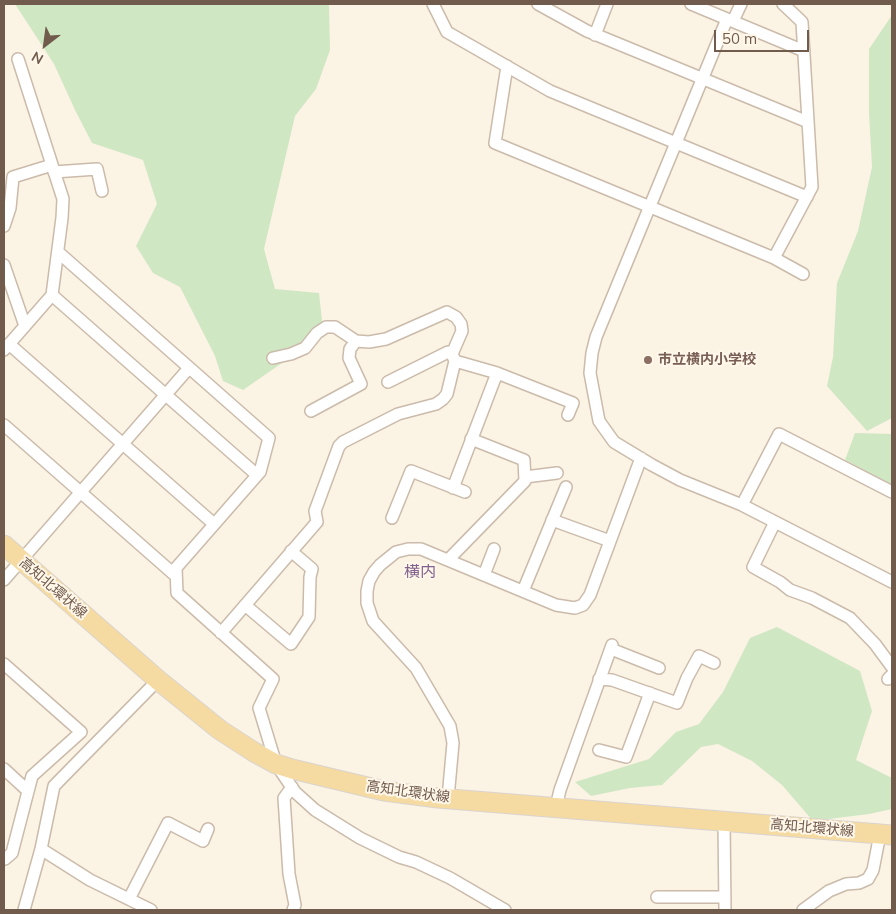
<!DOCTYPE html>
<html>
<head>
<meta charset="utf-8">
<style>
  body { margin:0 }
  #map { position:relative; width:896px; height:914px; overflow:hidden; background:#fbf3e4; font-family:Mulish,sans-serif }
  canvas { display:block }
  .frame { position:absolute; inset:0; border:5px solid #715b4c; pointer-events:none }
  .north { position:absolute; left:20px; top:20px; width:50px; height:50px; -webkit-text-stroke:4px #fef7ea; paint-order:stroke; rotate:210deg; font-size:14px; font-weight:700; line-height:20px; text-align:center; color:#715b4c }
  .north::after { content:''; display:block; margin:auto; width:18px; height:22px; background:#715b4c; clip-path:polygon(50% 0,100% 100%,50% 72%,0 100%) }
  .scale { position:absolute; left:714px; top:30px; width:95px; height:22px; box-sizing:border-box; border:2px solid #715b4c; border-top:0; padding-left:6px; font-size:15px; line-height:18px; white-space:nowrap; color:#715b4c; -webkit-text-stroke:4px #fef7ea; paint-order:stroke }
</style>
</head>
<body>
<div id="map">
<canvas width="896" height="914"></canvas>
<div class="frame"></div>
<div class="north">N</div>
<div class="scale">50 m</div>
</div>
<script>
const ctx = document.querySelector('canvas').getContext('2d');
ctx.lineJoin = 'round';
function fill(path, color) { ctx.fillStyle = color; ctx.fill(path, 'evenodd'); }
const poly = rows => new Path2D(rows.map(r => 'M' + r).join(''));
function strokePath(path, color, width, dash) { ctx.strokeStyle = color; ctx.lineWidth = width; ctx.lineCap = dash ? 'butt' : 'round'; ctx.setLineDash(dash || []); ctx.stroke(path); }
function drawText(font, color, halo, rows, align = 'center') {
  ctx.font = font + ' Mulish,"Noto Sans JP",sans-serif'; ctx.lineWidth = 4; ctx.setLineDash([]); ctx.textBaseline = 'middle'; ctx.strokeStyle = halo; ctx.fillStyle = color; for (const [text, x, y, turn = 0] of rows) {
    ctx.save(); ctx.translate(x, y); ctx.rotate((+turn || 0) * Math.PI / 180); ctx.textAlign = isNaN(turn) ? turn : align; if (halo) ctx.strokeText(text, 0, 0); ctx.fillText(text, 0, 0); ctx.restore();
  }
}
fill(poly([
  [15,4,329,4,330,50,316,89,295,116,264,249,275,289,319,293,323,329,282,363,243,390,223,381,215,356,180,287,153,273,136,246,157,204,143,160,92,143,75,110,54,64],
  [892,15,892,418,867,431,827,386,833,357,837,283,858,231,872,167,869,113,869,49],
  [855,433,892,434,892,485,845,460],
  [777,627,860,671,872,711,856,760,892,778,892,809,869,814,813,821,782,785,752,761,718,744,701,747,662,785,630,788,591,796,575,782,649,759,676,732,699,724,723,692,750,638]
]), '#d0e7c4');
const street = poly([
  [433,4,447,32,550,91,807,197],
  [538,4,587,31,808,122],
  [691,4,804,51],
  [727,19,596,337,592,353,590,373,599,421,614,442,652,465,680,480,742,505,892,582],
  [733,21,741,4],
  [595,35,607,4],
  [507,66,495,143,774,258,803,274],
  [54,172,97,169,102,191],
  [4,226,10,208,13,177,52,165],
  [58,252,269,438,260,472,176,568,177,593,273,679,259,708,276,764,295,792,315,810,360,838,399,857,416,862,450,878,505,910],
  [774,258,812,187,802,22,783,4],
  [4,265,25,326],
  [52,295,257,475],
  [9,344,214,524],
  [4,350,52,295,62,218,63,199,18,59],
  [273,358,291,354,305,348,317,333,326,327,335,327,356,341,369,342,386,339,447,312,456,317,461,324,462,331,452,354,455,361],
  [388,382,448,352,452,354],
  [311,411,361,384,349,358,350,349,356,341],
  [4,425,176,576],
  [525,477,557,473],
  [453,488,497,373],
  [742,505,779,434,892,492],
  [392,518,411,471,465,492],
  [552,520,610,541],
  [775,522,753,567,780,582,790,590,812,598,850,618,875,644,892,667],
  [448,560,525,481,524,460,471,439],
  [484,575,494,549],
  [4,580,189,368],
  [523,591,566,487],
  [245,605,291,644,309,617,310,577,312,569,291,551],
  [221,633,317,522,315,511,339,446,343,442,398,414,436,404,443,399,447,394,455,361,497,373,573,403,568,415],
  [611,649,659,668],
  [4,664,81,732,32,776,12,853,5,859,4,858],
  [599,679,612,680,677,703,687,678,699,656,714,663],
  [888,679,892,675],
  [599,750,626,757,650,693],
  [4,769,28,791],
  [292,787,284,798,289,874,295,905,293,910],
  [448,798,453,743,450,726,416,668,373,621,367,603,367,591,369,581,374,572,380,565,396,552,408,549,421,549,556,605,575,608,583,605,590,595,641,458],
  [556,807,560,790,612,645],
  [724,821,725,910],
  [41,849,90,880,151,910],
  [657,897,725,897],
  [129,899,168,823,203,841,208,829],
  [24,910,41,849,54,786,158,680],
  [803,910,829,891,846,884,859,883,868,879,873,870,880,834]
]);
const primary = poly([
  [4,545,158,680,220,730,254,752,276,764,292,769,384,791,438,798,892,835]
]);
strokePath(street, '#cbbbab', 14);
strokePath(primary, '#dad4d0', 21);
strokePath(street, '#fff', 11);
strokePath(primary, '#f5dba1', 19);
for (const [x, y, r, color] of [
  [648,360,5,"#8d6e63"]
]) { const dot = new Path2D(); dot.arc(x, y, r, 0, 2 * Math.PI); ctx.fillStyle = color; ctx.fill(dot); strokePath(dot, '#fef7ea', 2); }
drawText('bold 14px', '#785e54', '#fef7ea', [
  ["市立横内小学校",658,360]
], 'left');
drawText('14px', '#715b4c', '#fef7ea', [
  ["高知北環状線",53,588,41],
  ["高知北環状線",408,792,8],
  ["高知北環状線",812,828,5]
]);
drawText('16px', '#82638e', '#fef7ea', [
  ["横内",420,572]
]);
</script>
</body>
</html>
